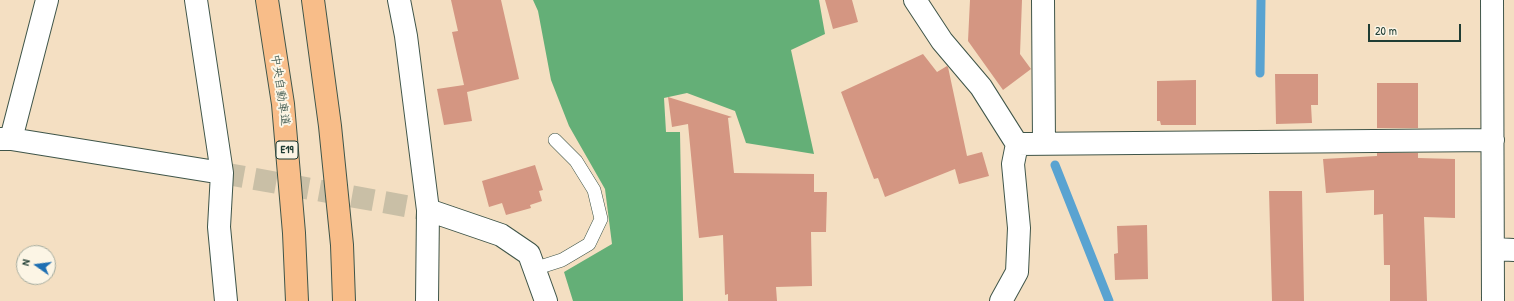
<!DOCTYPE html>
<html>
<head>
<meta charset="utf-8">
<style>
  body { margin:0 }
  #map { position:relative; width:1514px; height:301px; overflow:hidden; background:#f4dfc2; font-family:"Patrick Hand",sans-serif }
  canvas { display:block }
  .north { position:absolute; left:16px; top:245px; width:40px; height:40px; box-sizing:border-box; background:#fcf5e5; border:1px solid #a4ab9e; border-radius:50%; rotate:284deg; font-size:11px; font-weight:700; line-height:16px; text-align:center; color:#1f3d34 }
  .north::after { content:''; display:block; margin:auto; width:14px; height:18px; background:#1f6fb2; clip-path:polygon(50% 0,100% 100%,50% 72%,0 100%) }
  .scale { position:absolute; left:1368px; top:24px; width:93px; height:18px; box-sizing:border-box; border:2px solid #1f3d34; border-top:0; padding-left:5px; font-size:12px; line-height:14px; white-space:nowrap; color:#1f3d34; -webkit-text-stroke:3px #fcf5e5; paint-order:stroke }
</style>
</head>
<body>
<div id="map">
<canvas width="1514" height="301"></canvas>
<div class="north">N</div>
<div class="scale">20 m</div>
</div>
<script>
const ctx = document.querySelector('canvas').getContext('2d');
ctx.lineJoin = 'round';
function fill(path, color) { ctx.fillStyle = color; ctx.fill(path, 'evenodd'); }
const poly = rows => new Path2D(rows.map(r => 'M' + r).join(''));
function strokePath(path, color, width, dash) { ctx.strokeStyle = color; ctx.lineWidth = width; ctx.lineCap = dash ? 'butt' : 'round'; ctx.setLineDash(dash || []); ctx.stroke(path); }
function drawText(font, color, halo, rows, align = 'center') {
  ctx.font = font + ' "Patrick Hand","Klee One",sans-serif'; ctx.lineWidth = 4; ctx.setLineDash([]); ctx.textBaseline = 'middle'; ctx.strokeStyle = halo; ctx.fillStyle = color; for (const [text, x, y, turn = 0] of rows) {
    ctx.save(); ctx.translate(x, y); ctx.rotate((+turn || 0) * Math.PI / 180); ctx.textAlign = isNaN(turn) ? turn : align; if (halo) ctx.strokeText(text, 0, 0); ctx.fillText(text, 0, 0); ctx.restore();
  }
}
fill(poly([
  [533,0,819,0,825,34,791,50,814,154,746,143,735,111,687,93,664,98,666,132,680,132,683,301,573,301,564,272,612,244,605,189,569,126,551,80,538,11]
]), '#64af77');
strokePath(poly([
  [1260,73,1261,0],
  [1055,165,1109,301]
]), '#59a3d1', 9);
fill(poly([
  [451,0,501,0,519,79,467,92,472,121,444,125,437,89,464,85,452,32,458,31],
  [825,0,852,0,858,22,833,29],
  [970,0,1022,0,1020,54,1031,69,1003,90,968,41],
  [923,54,937,72,947,66,948,67,967,156,982,152,989,176,959,184,955,169,885,197,878,178,874,179,841,92],
  [1275,74,1318,74,1318,105,1311,105,1312,123,1276,124],
  [1196,80,1196,125,1161,125,1160,121,1157,121,1157,81],
  [1377,83,1418,83,1418,128,1377,128],
  [668,97,732,117,728,118,734,173,814,174,814,192,827,192,826,232,811,232,812,286,776,287,777,301,728,301,728,294,725,295,723,235,699,238,688,124,672,127],
  [1377,153,1418,153,1418,158,1455,159,1455,218,1424,217,1427,301,1390,301,1390,265,1384,265,1383,214,1374,215,1374,190,1326,193,1323,159,1377,156],
  [535,165,543,190,539,191,542,201,530,205,531,208,506,215,502,203,489,207,482,181],
  [1269,191,1302,191,1304,301,1272,301],
  [1147,225,1148,279,1115,280,1114,254,1118,253,1117,226]
]), '#d49682');
strokePath(poly([
  [222,173,428,210]
]), '#c9bfa6', 22, [22, 11]);
const service = poly([
  [534,269,562,260,589,244,601,219,594,190,576,161,555,140]
]);
const minor = poly([
  [196,0,222,173,219,227,226,301],
  [399,0,406,36,428,210,427,301],
  [915,0,942,41,981,87,1017,144,1013,164,1019,228,1017,272,1001,301],
  [1043,0,1044,143],
  [1492,0,1493,301],
  [0,139,11,139,222,173],
  [11,139,47,0],
  [1017,144,1493,140],
  [428,210,501,235,529,254,546,301],
  [1494,249,1514,250]
]);
const motorway = poly([
  [267,0,283,104,294,233,297,301],
  [313,0,330,126,342,245,344,301]
]);
strokePath(service, '#3f5549', 14);
strokePath(minor, '#3f5549', 24);
strokePath(motorway, '#3f5549', 24);
strokePath(service, '#fff', 13);
strokePath(minor, '#fff', 22);
strokePath(motorway, '#f8bd89', 22);
for (const [x, y, w] of [
  [287,150,22]
]) { const box = new Path2D(); box.roundRect(x - w / 2, y - 9, w, 18, 3); ctx.fillStyle = '#fcf5e5'; ctx.fill(box); strokePath(box, '#1f3d34', 1); }
drawText('bold 11px', '#1f3d34', null, [
  ["E19",287,150]
]);
drawText('12px', '#1f3d34', '#fcf5e5', [
  ["中央自動車道",280,90,82]
]);
</script>
</body>
</html>
